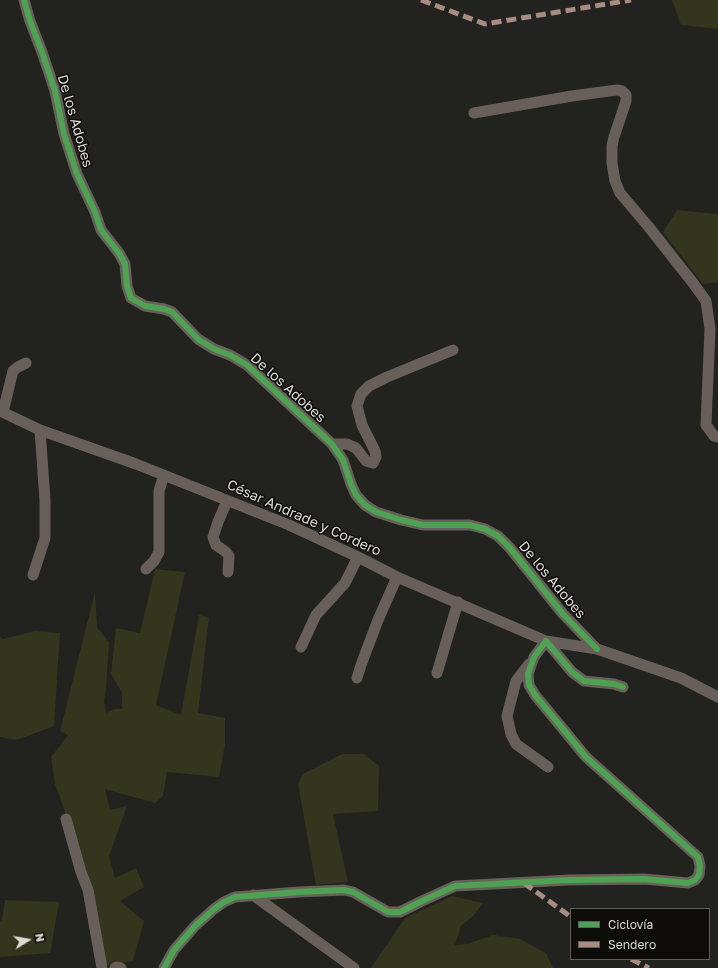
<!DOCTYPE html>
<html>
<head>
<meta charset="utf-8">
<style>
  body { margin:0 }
  #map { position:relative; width:718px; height:968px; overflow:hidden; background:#22221e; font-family:"Golos Text",sans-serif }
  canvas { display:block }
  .legend { position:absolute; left:570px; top:908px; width:140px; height:52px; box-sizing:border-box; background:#0d0c09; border:1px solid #605f5b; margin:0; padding:5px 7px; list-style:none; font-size:12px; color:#dcdbd6 }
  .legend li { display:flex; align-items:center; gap:8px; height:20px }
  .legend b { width:20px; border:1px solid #605f5b }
  .north { position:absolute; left:8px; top:920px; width:40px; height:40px; -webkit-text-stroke:3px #0d0c09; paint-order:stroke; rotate:79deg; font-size:11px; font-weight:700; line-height:16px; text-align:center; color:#dcdbd6 }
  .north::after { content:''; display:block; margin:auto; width:14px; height:18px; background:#dcdbd6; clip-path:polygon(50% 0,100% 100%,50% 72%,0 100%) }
</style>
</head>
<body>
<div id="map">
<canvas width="718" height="968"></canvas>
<ul class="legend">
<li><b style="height:5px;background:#4ca352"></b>Ciclovía</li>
<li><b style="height:5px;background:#a88b81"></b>Sendero</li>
</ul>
<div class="north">N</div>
</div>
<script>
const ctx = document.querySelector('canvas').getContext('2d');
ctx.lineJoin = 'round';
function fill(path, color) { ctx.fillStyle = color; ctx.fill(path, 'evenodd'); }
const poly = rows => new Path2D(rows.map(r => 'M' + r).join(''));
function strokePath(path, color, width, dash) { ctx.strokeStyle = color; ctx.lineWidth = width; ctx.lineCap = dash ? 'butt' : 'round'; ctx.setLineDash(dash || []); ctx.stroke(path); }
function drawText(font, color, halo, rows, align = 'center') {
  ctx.font = font + ' "Golos Text",sans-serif'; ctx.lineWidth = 3; ctx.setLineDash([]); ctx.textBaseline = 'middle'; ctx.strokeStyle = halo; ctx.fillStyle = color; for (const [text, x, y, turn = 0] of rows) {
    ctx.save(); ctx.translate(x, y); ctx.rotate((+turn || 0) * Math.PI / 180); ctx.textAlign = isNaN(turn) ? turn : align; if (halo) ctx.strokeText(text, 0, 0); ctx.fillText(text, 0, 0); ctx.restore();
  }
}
fill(poly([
  [672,0,718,0,718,29,681,25],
  [677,210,718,214,718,282,703,284,663,232],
  [155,569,185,572,156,705,181,715,199,615,209,617,198,713,225,718,225,744,219,777,167,772,163,796,155,803,105,789,110,810,127,806,109,856,115,878,136,868,144,887,120,901,144,921,133,961,105,966,91,884,55,784,51,757,68,735,60,731,95,592,97,627,109,642,106,689,104,701,106,713,114,709,122,709,122,693,111,674,116,628,140,633],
  [35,631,60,633,54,726,17,740,0,737,0,637,3,639],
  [342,754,364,754,379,766,378,811,333,814,348,882,316,885,298,784,303,774],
  [452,896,483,903,473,916,461,926,455,945,467,944,493,935,520,939,546,953,553,968,371,968,405,918],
  [5,900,59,902,50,953,0,957,0,921,2,920]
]), '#33361d');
strokePath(poly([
  [24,0,30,21,42,52,55,91,64,134,77,174,95,212,101,230,119,253,125,264,127,286,131,298,145,306,164,309,172,312,198,339,214,349,230,355,247,365,332,444,343,460,351,484,356,495,365,505,376,512,401,520,423,525,470,525,485,529,498,536,510,548,563,614,597,649],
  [474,113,572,96,617,90,622,91,626,95,626,101,614,137,612,146,612,163,615,181,620,193,648,226,693,283,706,301,710,329,706,425,714,436,718,437],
  [0,411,40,430,136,464,289,525,358,557,397,577,546,641,597,649,681,678,718,697],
  [3,412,13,371,18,367,26,363],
  [332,444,347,444,356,448,366,461,373,463,376,457,375,451,362,425,357,406,361,394,369,386,387,377,453,350],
  [227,501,218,522,213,537,216,545,226,552,229,556,228,572],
  [146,569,154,561,159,552,159,491,164,475],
  [33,575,45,538,45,500,40,430],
  [301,647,316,615,345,583,358,557],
  [529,664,516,681,507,716,511,734,516,744,548,767],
  [437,673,458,602],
  [357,678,361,665,378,620,397,577],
  [66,819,81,872,88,890,102,968],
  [253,895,354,968],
  [115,968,117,967,121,968],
  [164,968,174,950,195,926,214,909,224,902,235,897,299,892,344,890,353,892,388,912,400,912,422,901,455,886,569,880,644,879,688,883,695,880,699,875,700,866,698,857,586,757,535,695,529,685,528,674,534,657,546,641,572,672,584,681,614,684,623,687]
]), '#695f5a', 11);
strokePath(poly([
  [421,0,485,24,631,0],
  [524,883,571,917],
  [631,959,649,968]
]), '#a88b81', 5, [10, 5]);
strokePath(poly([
  [24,0,30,21,42,52,55,91,64,134,77,174,95,212,101,230,119,253,125,264,127,286,131,298,145,306,164,309,172,312,198,339,214,349,230,355,247,365,332,444,343,460,351,484,356,495,365,505,376,512,401,520,423,525,470,525,485,529,498,536,510,548,563,614,597,649],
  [164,968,174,950,195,926,214,909,224,902,235,897,299,892,344,890,353,892,388,912,400,912,422,901,455,886,569,880,644,879,688,883,695,880,699,875,700,866,698,857,586,757,535,695,529,685,528,674,534,657,546,641,572,672,584,681,614,684,623,687]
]), '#4ca352', 6);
drawText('14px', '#dcdbd6', '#0d0c09', [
  ["De los Adobes",75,121,74],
  ["De los Adobes",288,388,42],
  ["César Andrade y Cordero",304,518,24],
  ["De los Adobes",552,580,50]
]);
</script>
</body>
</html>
